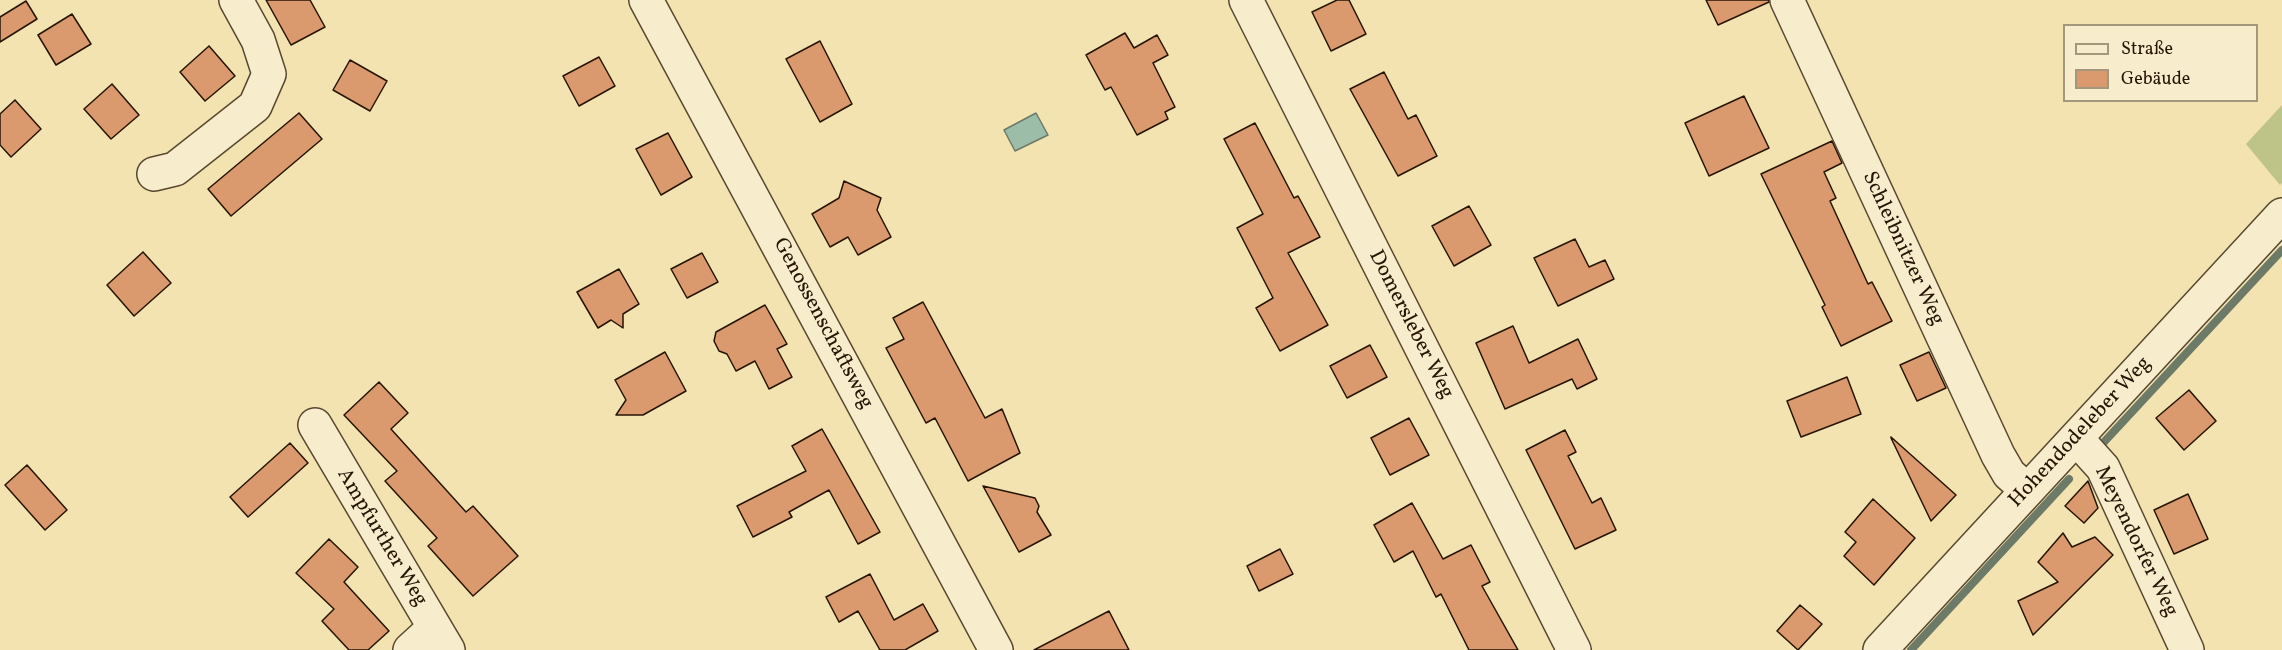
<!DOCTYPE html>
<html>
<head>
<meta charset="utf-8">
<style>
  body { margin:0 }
  #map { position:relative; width:2282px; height:650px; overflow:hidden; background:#f2e3b0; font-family:Vollkorn,serif }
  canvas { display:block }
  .legend { position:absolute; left:2063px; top:24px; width:195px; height:78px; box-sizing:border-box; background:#f7edcc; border:2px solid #a3977c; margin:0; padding:8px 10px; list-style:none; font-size:18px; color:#261505 }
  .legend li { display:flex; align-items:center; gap:12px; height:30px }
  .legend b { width:30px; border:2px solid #a3977c }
</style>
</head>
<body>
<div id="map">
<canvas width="2282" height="650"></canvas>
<ul class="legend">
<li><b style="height:8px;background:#f7edcc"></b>Straße</li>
<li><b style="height:16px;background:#db9a6e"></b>Gebäude</li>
</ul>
</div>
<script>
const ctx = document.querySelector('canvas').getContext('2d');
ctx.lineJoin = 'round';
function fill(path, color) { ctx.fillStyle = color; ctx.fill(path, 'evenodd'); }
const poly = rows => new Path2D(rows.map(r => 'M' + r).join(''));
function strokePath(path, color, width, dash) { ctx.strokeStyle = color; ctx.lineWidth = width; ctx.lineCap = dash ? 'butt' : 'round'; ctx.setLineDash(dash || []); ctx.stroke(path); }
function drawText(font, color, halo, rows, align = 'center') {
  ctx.font = font + ' Vollkorn,serif'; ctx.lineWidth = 4.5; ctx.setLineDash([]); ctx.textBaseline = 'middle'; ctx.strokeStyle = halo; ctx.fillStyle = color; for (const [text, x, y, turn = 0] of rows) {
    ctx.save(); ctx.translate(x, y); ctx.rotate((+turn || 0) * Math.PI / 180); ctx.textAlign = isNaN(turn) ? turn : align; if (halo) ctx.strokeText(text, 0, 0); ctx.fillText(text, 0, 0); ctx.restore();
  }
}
fill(poly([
  [2282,105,2282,183,2280,185,2246,144]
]), '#bec388');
const water = poly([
  [1036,113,1048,135,1015,151,1004,130,1036,113]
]);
fill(water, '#9cbea9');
strokePath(water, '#6d7a67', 1.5);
strokePath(poly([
  [2104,442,2282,250],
  [1911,650,2069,479]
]), '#6d7a67', 8);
const building = poly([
  [266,0,310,0,325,27,291,45,266,0],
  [1337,0,1349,0,1366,34,1331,51,1312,12,1337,0],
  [1706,0,1769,0,1769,2,1718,25,1706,0],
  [26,1,37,19,0,42,0,17,26,1],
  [72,14,91,44,56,65,38,35,72,14],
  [1125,33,1134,48,1157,35,1168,55,1153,63,1175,107,1165,112,1168,119,1137,135,1111,87,1105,90,1086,55,1125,33],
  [820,41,852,104,820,122,786,59,820,41],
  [209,46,235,76,205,101,180,72,209,46],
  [599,57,615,86,579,106,563,76,599,57],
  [350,60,387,81,370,111,333,90,350,60],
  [1384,72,1408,119,1416,115,1437,156,1398,176,1350,89,1384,72],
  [112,84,139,115,111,139,84,109,112,84],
  [1744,96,1769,148,1709,176,1685,123,1744,96],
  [15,100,41,129,11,157,0,145,0,114,15,100],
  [299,113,322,139,231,216,208,189,299,113],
  [1255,123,1294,198,1298,196,1320,237,1288,253,1328,325,1280,351,1256,308,1273,298,1237,228,1263,214,1224,139,1255,123],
  [668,133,692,177,661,195,636,149,668,133],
  [1832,141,1842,163,1824,172,1836,198,1830,201,1868,284,1872,282,1892,321,1841,346,1822,307,1825,305,1761,174,1832,141],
  [844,181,881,198,877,210,891,237,858,255,848,237,830,247,812,214,839,198,844,181],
  [1469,206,1491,245,1454,266,1432,226,1469,206],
  [1575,239,1589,267,1605,260,1614,279,1558,306,1534,258,1575,239],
  [143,252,171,283,134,316,107,285,143,252],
  [702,253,718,282,687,298,671,269,702,253],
  [619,269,639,304,623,314,623,328,611,320,598,328,577,292,619,269],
  [923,302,985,418,1002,409,1020,453,968,481,935,418,926,423,886,348,904,339,893,318,923,302],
  [765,305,787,344,777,349,792,377,769,389,755,361,736,371,727,354,719,351,714,341,716,332,765,305],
  [1513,326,1529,363,1578,339,1597,379,1577,389,1572,379,1505,409,1476,343,1513,326],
  [1370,345,1387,377,1347,398,1330,366,1370,345],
  [665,352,686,391,643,415,616,415,626,400,615,380,665,352],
  [1929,352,1946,388,1917,401,1900,365,1929,352],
  [1847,377,1861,414,1801,437,1787,401,1847,377],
  [379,382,408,413,391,429,466,512,473,506,518,556,473,596,428,546,437,538,385,481,397,471,344,415,379,382],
  [2189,390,2216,421,2184,450,2156,418,2189,390],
  [1409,418,1429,455,1390,475,1371,438,1409,418],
  [822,429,880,532,858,544,829,490,789,512,792,517,753,537,737,506,806,471,792,446,822,429],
  [1565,430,1576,452,1568,456,1592,503,1601,498,1616,530,1575,549,1526,450,1565,430],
  [1891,437,1956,495,1931,521,1891,438,1891,437],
  [290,443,308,463,248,517,230,497,290,443],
  [27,465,67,510,45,530,5,485,27,465],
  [2088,481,2098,508,2084,523,2065,506,2088,481],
  [983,486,1035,498,1039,506,1037,512,1051,535,1019,552,983,486],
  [2188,494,2208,539,2174,554,2154,510,2188,494],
  [1873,499,1915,538,1874,585,1844,556,1856,542,1845,532,1873,499],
  [1412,503,1443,559,1471,545,1490,582,1482,586,1518,650,1469,650,1441,594,1436,597,1413,551,1394,562,1374,525,1412,503],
  [2063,533,2072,547,2095,537,2113,555,2033,635,2018,601,2058,582,2038,562,2063,533],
  [329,539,358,567,344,582,389,631,368,650,349,650,322,621,334,609,296,573,329,539],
  [1280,549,1293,574,1259,591,1247,566,1280,549],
  [870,574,894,620,923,604,938,631,905,650,880,650,858,611,839,622,826,597,870,574],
  [1800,605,1822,624,1798,650,1777,631,1800,605],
  [1109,611,1129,650,1034,650,1109,611]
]);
fill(building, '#db9a6e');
strokePath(building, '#261505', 1.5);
const minor = poly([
  [646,0,996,650],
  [1246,0,1574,650],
  [1787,0,1998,455,2009,474,2027,490],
  [154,174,175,169,255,106,269,74,258,40,236,0],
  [315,425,448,650],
  [2076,438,2103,468,2187,650],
  [410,650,434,628],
  [1880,650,2282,215]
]);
strokePath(minor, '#594830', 36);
strokePath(minor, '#f7edcc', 33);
drawText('21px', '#261505', '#f7edcc', [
  ["Schleibnitzer Weg",1902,249,65],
  ["Genossenschaftsweg",822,324,62],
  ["Domersleber Weg",1410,325,63],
  ["Hohendodeleber Weg",2081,433,-47],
  ["Ampfurther Weg",381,538,59],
  ["Meyendorfer Weg",2135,542,64]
]);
</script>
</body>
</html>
